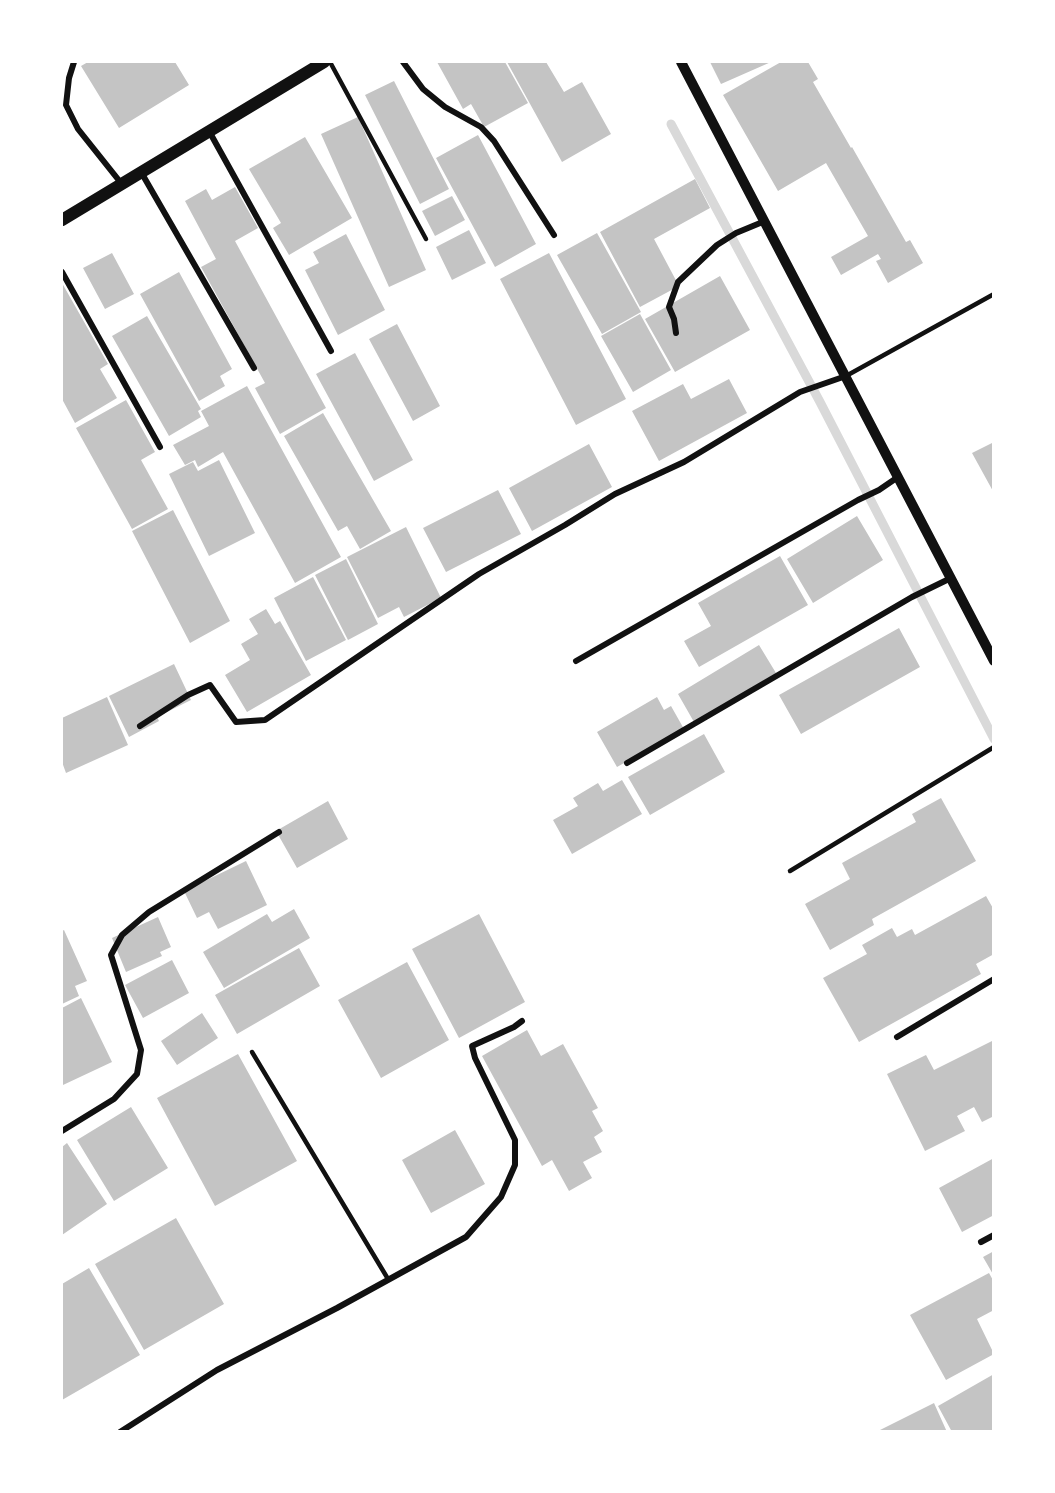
<!DOCTYPE html>
<html>
<head>
<meta charset="utf-8">
<style>
  body { margin:0 }
  #map { position:relative; width:1055px; height:1493px; overflow:hidden; background:#fff; font-family:Montserrat,sans-serif }
  canvas { display:block }
  .frame { position:absolute; inset:0; border:63px solid #fff; pointer-events:none }
</style>
</head>
<body>
<div id="map">
<canvas width="1055" height="1493"></canvas>
<div class="frame"></div>
</div>
<script>
const ctx = document.querySelector('canvas').getContext('2d');
ctx.lineJoin = 'round';
const poly = rows => new Path2D(rows.map(r => 'M' + r).join(''));
function strokePath(path, color, width, dash) { ctx.strokeStyle = color; ctx.lineWidth = width; ctx.lineCap = dash ? 'butt' : 'round'; ctx.setLineDash(dash || []); ctx.stroke(path); }
function fill(path, color) { ctx.fillStyle = color; ctx.fill(path, 'evenodd'); }
strokePath(poly([
  [671,124,820,402,994,739]
]), '#d9d9d9', 9);
fill(poly([
  [88,62,175,62,189,85,119,128,81,66],
  [437,62,505,62,528,103,484,127,471,104,463,109],
  [507,62,546,62,564,92,582,82,611,134,562,162],
  [710,62,771,62,721,84],
  [781,62,808,62,818,79,813,82,851,148,852,147,906,242,910,240,923,263,888,283,876,261,881,259,878,254,841,275,831,257,868,236,826,163,778,191,723,95],
  [394,81,449,189,420,204,365,95],
  [358,117,426,270,389,287,321,134],
  [478,135,536,244,495,267,436,158],
  [305,137,352,218,289,255,273,228,281,223,249,169],
  [695,179,710,208,654,239,679,286,640,307,600,232],
  [235,187,258,228,235,241,326,408,280,434,255,388,265,383,201,267,216,259,185,201,206,189,212,200],
  [452,196,465,220,435,236,422,211],
  [469,230,486,263,452,280,436,247],
  [597,233,641,312,602,334,557,255],
  [346,234,385,310,338,335,305,270,319,263,313,252],
  [112,253,134,294,105,309,83,268],
  [549,253,626,399,576,425,500,279],
  [179,272,232,369,220,376,225,386,199,401,140,294],
  [720,276,750,330,675,372,645,319],
  [62,283,108,364,100,369,117,398,75,423,62,399],
  [640,314,671,370,633,392,601,336],
  [147,316,201,409,198,411,201,417,169,436,112,336],
  [397,324,440,406,413,421,369,339],
  [355,353,413,460,374,481,316,374],
  [729,379,747,413,659,461,632,411,683,384,691,399],
  [247,386,341,557,295,583,223,452,198,467,195,460,185,465,173,445,209,426,201,411],
  [126,400,155,452,141,460,168,509,132,529,76,428],
  [323,413,391,531,360,549,347,526,338,531,284,436],
  [994,442,994,493,972,453],
  [589,444,612,487,532,531,509,488],
  [219,460,255,533,209,556,169,474,193,462,198,471],
  [498,490,521,534,446,572,423,528],
  [173,510,230,621,190,643,132,531],
  [857,516,883,560,813,603,787,559],
  [406,527,441,598,404,617,399,607,378,618,347,557],
  [780,556,808,605,699,667,684,641,711,626,698,603],
  [346,559,378,624,348,640,315,575],
  [313,577,346,640,306,661,274,598],
  [266,609,275,624,280,621,311,675,247,712,225,675,250,660,241,644,258,634,249,619],
  [899,628,920,667,801,734,779,695],
  [759,645,776,673,694,722,678,694],
  [174,664,191,700,157,717,159,721,129,737,109,696],
  [107,697,128,745,66,773,62,762,62,718],
  [657,697,664,710,671,706,684,729,617,767,597,732],
  [704,734,725,772,650,815,628,777],
  [622,780,642,814,572,854,553,820,578,806,573,798,598,783,603,791],
  [941,798,976,861,872,919,874,925,830,950,805,904,850,879,842,863,916,822,912,814],
  [328,801,348,839,297,868,276,831],
  [246,861,267,905,218,929,209,912,197,918,184,891],
  [986,896,994,910,994,954,976,964,981,974,859,1042,823,978,867,954,862,945,892,928,897,937,912,929,915,935],
  [294,909,310,938,224,988,203,952,267,914,272,922],
  [479,914,525,1002,459,1038,412,949],
  [158,917,171,947,160,952,162,956,126,972,112,938],
  [64,930,87,981,75,986,79,996,62,1004,62,931],
  [299,948,320,986,237,1034,215,995],
  [172,960,189,993,143,1018,125,985],
  [407,962,449,1040,381,1078,338,1000],
  [81,998,112,1062,63,1085,62,1081,62,1008],
  [202,1013,218,1038,177,1065,161,1041],
  [527,1030,541,1056,563,1044,598,1108,592,1111,603,1131,594,1137,602,1152,583,1162,592,1178,569,1191,552,1160,542,1166,482,1056],
  [994,1040,994,1116,982,1122,974,1107,957,1116,965,1131,925,1151,887,1074,926,1055,934,1070],
  [238,1054,297,1161,215,1206,157,1098],
  [131,1107,168,1168,114,1201,77,1140],
  [455,1130,485,1184,431,1213,402,1160],
  [67,1143,107,1204,62,1235,62,1147],
  [994,1158,994,1215,962,1232,939,1188],
  [176,1218,224,1304,144,1350,95,1264],
  [994,1251,994,1276,983,1257],
  [89,1268,140,1355,62,1400,62,1284],
  [989,1273,994,1282,994,1310,977,1319,994,1354,946,1380,910,1315],
  [994,1374,994,1432,952,1432,938,1406],
  [934,1403,947,1432,876,1432]
]), '#c4c4c4');
strokePath(poly([
  [330,62,426,239],
  [846,376,994,294],
  [790,871,994,747],
  [252,1052,388,1279]
]), '#111', 4.5);
strokePath(poly([
  [74,62,69,78,66,105,78,129,121,183],
  [403,62,423,89,445,107,481,127,494,141,554,235],
  [209,131,331,351],
  [141,172,254,368],
  [62,272,160,447],
  [676,333,674,319,669,307,678,282,717,245,736,233,765,221],
  [576,661,858,500,879,490,898,477],
  [140,726,188,695,210,685,236,722,265,720,479,574,565,525,615,494,684,462,800,392,846,376],
  [627,763,912,597,951,578],
  [897,1037,994,979],
  [62,1131,114,1099,137,1074,141,1050,111,955,122,935,149,912,279,832],
  [981,1242,994,1235],
  [120,1432,217,1370,337,1308,466,1237,501,1197,515,1165,515,1140,475,1058,472,1046,514,1027,522,1021]
]), '#111', 6);
strokePath(poly([
  [681,62,994,661]
]), '#111', 10);
strokePath(poly([
  [62,220,324,62]
]), '#111', 12);
</script>
</body>
</html>
